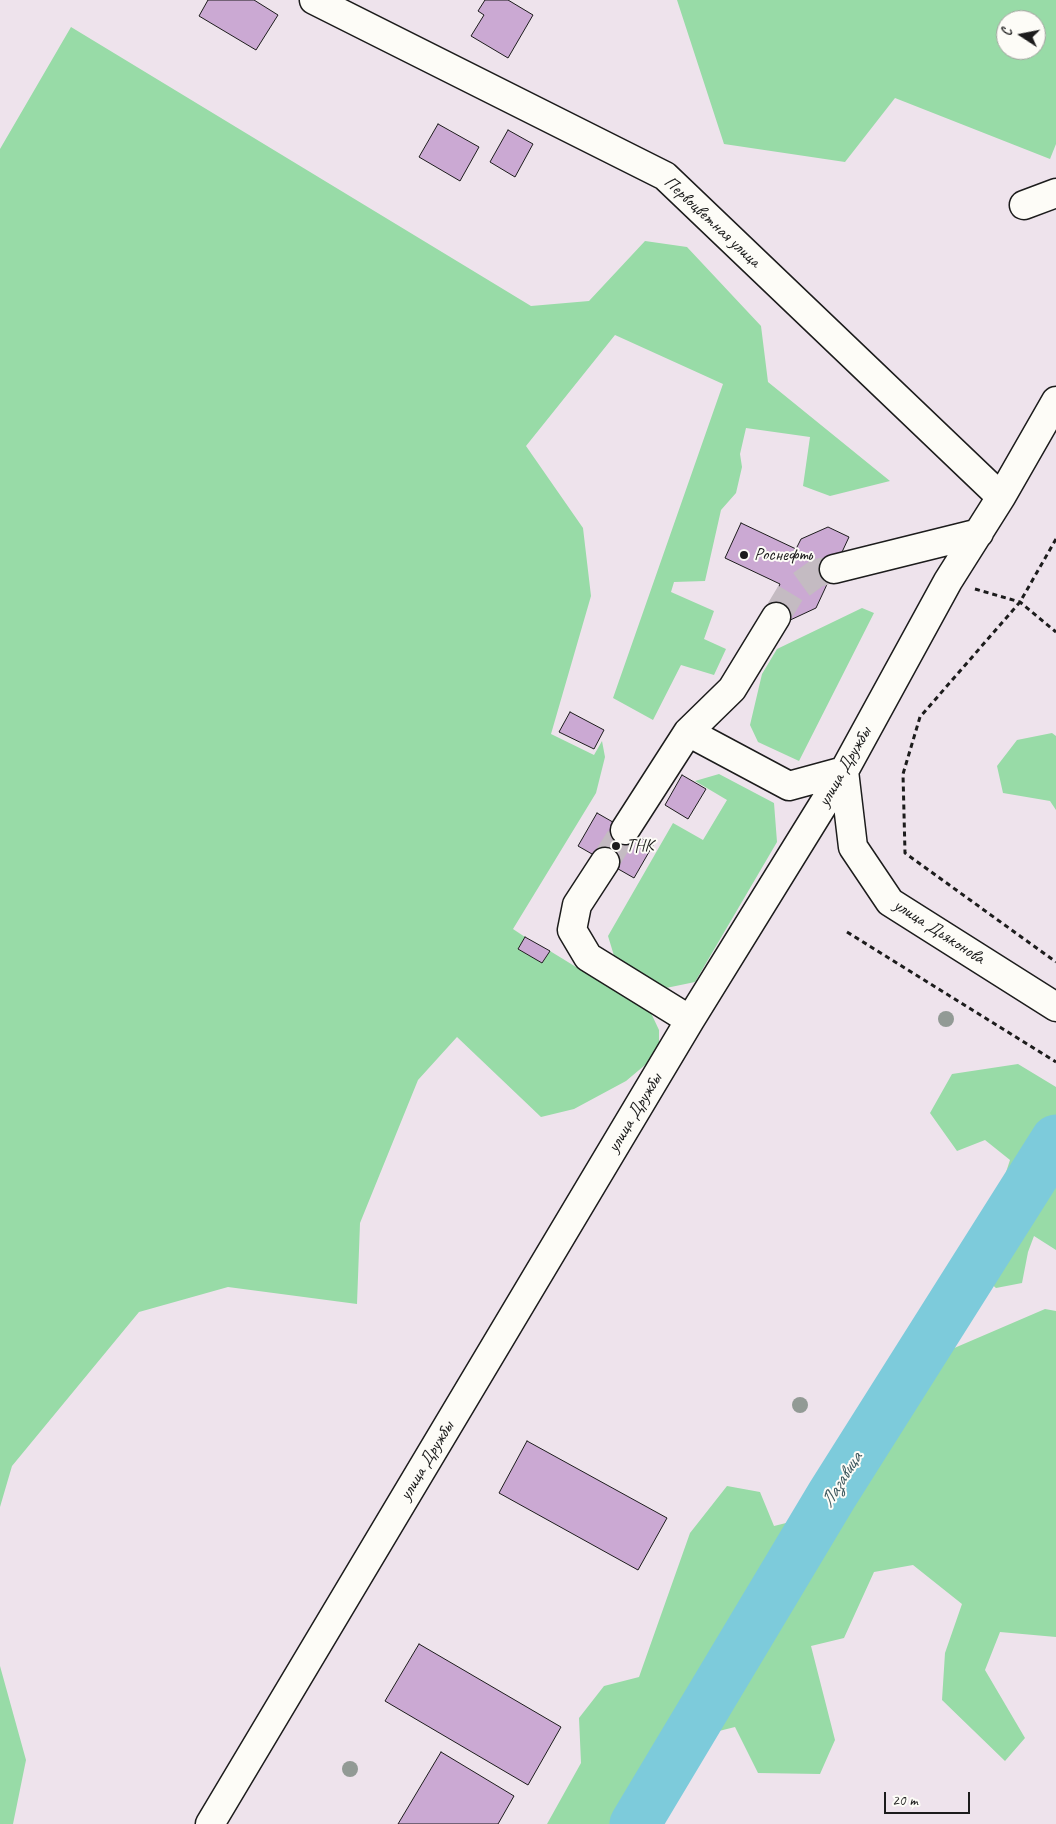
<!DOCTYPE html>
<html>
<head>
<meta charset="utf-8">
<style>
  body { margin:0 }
  #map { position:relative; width:1056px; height:1824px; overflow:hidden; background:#eee3ec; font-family:Caveat,sans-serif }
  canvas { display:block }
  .north { position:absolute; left:996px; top:10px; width:50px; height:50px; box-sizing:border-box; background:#fdfcf7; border:1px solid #a3a29f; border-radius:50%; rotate:281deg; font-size:14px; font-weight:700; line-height:20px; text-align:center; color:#1c1c1c }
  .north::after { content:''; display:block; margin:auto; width:18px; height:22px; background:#1c1c1c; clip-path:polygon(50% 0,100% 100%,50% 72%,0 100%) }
  .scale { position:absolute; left:884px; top:1792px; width:86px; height:22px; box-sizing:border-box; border:2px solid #1c1c1c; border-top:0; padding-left:6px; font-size:15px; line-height:18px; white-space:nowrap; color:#1c1c1c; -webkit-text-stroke:4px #fdfcf7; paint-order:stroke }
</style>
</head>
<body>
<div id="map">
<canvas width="1056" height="1824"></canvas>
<div class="north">С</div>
<div class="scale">20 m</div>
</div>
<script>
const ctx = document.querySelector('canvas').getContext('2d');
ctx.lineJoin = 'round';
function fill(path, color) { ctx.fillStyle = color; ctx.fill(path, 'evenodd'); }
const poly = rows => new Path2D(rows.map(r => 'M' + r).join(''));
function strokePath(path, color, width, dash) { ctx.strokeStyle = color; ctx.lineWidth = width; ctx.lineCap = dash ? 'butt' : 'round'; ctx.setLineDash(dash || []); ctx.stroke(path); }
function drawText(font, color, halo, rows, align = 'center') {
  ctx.font = font + ' Caveat,sans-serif'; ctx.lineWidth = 4; ctx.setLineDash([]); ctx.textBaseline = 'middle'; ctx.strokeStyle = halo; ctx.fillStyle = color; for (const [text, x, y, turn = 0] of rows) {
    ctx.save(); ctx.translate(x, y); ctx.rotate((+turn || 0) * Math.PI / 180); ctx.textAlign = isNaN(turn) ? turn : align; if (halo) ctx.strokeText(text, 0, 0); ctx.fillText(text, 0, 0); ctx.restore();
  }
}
fill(poly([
  [677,0,1056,0,1056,144,1050,159,895,98,845,162,724,144],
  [1006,20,1036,20,1036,50,1006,50],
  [71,27,531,306,589,301,645,241,687,247,761,326,768,382,890,481,830,496,803,486,810,437,746,428,740,454,742,467,736,493,721,510,705,581,674,582,671,592,714,611,704,639,726,649,714,675,681,665,653,720,613,698,723,384,615,335,526,446,583,528,591,596,551,734,594,755,602,741,605,757,596,793,513,929,525,937,518,949,542,963,550,951,651,1013,659,1030,659,1045,651,1060,626,1081,574,1109,541,1117,457,1037,418,1080,360,1223,357,1304,228,1287,139,1312,12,1466,0,1507,0,149],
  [862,608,874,613,799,761,758,742,750,725,762,674,777,649],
  [1052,733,1056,736,1056,810,1050,801,1003,793,997,766,1017,740],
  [719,774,774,803,777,842,695,982,666,988,615,959,608,936,673,823,703,840,727,800,695,781],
  [1018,1064,1056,1087,1056,1250,1034,1236,1028,1252,1022,1283,996,1288,969,1265,988,1227,1010,1160,985,1140,957,1151,930,1113,952,1074],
  [1045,1309,1056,1311,1056,1637,1000,1632,985,1670,1025,1738,1005,1761,942,1700,945,1653,962,1604,913,1565,874,1572,844,1638,811,1646,835,1740,820,1774,758,1773,735,1727,703,1735,649,1824,547,1824,581,1763,579,1718,604,1686,639,1677,690,1533,727,1486,760,1492,774,1526,846,1508,952,1349],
  [0,1666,26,1760,13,1824,0,1824]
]), '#98dba7');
strokePath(poly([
  [635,1824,832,1495,1056,1140]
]), '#7dcbdb', 51);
const building = poly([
  [208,0,254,0,278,15,256,50,199,16,208,0],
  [485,0,508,0,533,15,508,58,471,36,484,15,478,11,485,0],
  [438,124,479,147,460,181,419,157,438,124],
  [508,130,533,144,515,177,490,162,508,130],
  [741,523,796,549,801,539,828,527,849,537,816,608,786,622,767,613,780,584,725,558,741,523],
  [570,712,604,730,594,749,559,732,570,712],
  [682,775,706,789,688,819,665,805,682,775],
  [597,813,653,845,634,878,578,846,597,813],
  [525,937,550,951,542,963,518,949,525,937],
  [527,1441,667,1518,638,1570,499,1493,527,1441],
  [419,1644,561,1727,528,1785,385,1701,419,1644],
  [441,1752,514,1796,498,1824,398,1824,441,1752]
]);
fill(building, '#cba9d3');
strokePath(building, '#1c1c1c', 1);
strokePath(poly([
  [776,617,791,592,817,573,834,569],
  [605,862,625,830]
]), '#c4bbc2', 28, [28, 14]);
const minor = poly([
  [314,0,665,176,1001,497],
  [1024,205,1056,193],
  [834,569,979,533],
  [688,732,789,786,844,771],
  [844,771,853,847,890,902,1056,1007],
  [625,830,688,732,732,689,776,617],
  [605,862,577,905,572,930,588,957,690,1020],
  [210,1824,690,1020,844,771,948,581,1001,497,1056,401]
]);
strokePath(minor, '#1c1c1c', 31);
strokePath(poly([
  [1056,539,1020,602,920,717,903,774,905,853,1056,962],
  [975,589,1020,602,1056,632],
  [847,932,1056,1062]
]), '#1c1c1c', 3, [5, 4]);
strokePath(minor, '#fdfcf7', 28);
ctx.fillStyle = '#929a95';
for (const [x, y] of [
  [946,1019],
  [800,1405],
  [350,1769]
]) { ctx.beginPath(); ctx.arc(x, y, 8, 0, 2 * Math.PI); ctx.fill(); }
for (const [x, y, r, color] of [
  [744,555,5,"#1c1c1c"],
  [616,846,5,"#1c1c1c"]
]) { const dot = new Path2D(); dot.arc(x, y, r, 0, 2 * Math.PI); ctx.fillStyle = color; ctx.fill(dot); strokePath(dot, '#fdfcf7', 2); }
drawText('18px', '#1c1c1c', '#fdfcf7', [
  ["Первоцветная улица",712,222,43],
  ["улица Дружбы",845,767,-60],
  ["улица Дьяконова",939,932,33],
  ["улица Дружбы",635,1113,-59],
  ["улица Дружбы",427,1461,-59]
]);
drawText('18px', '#1c1c1c', '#fdfcf7', [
  ["Роснефть",754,555],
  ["ТНК",626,846]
], 'left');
drawText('italic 19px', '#3e595f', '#fdfcf7', [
  ["Лазавица",842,1480,-58]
]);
</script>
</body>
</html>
